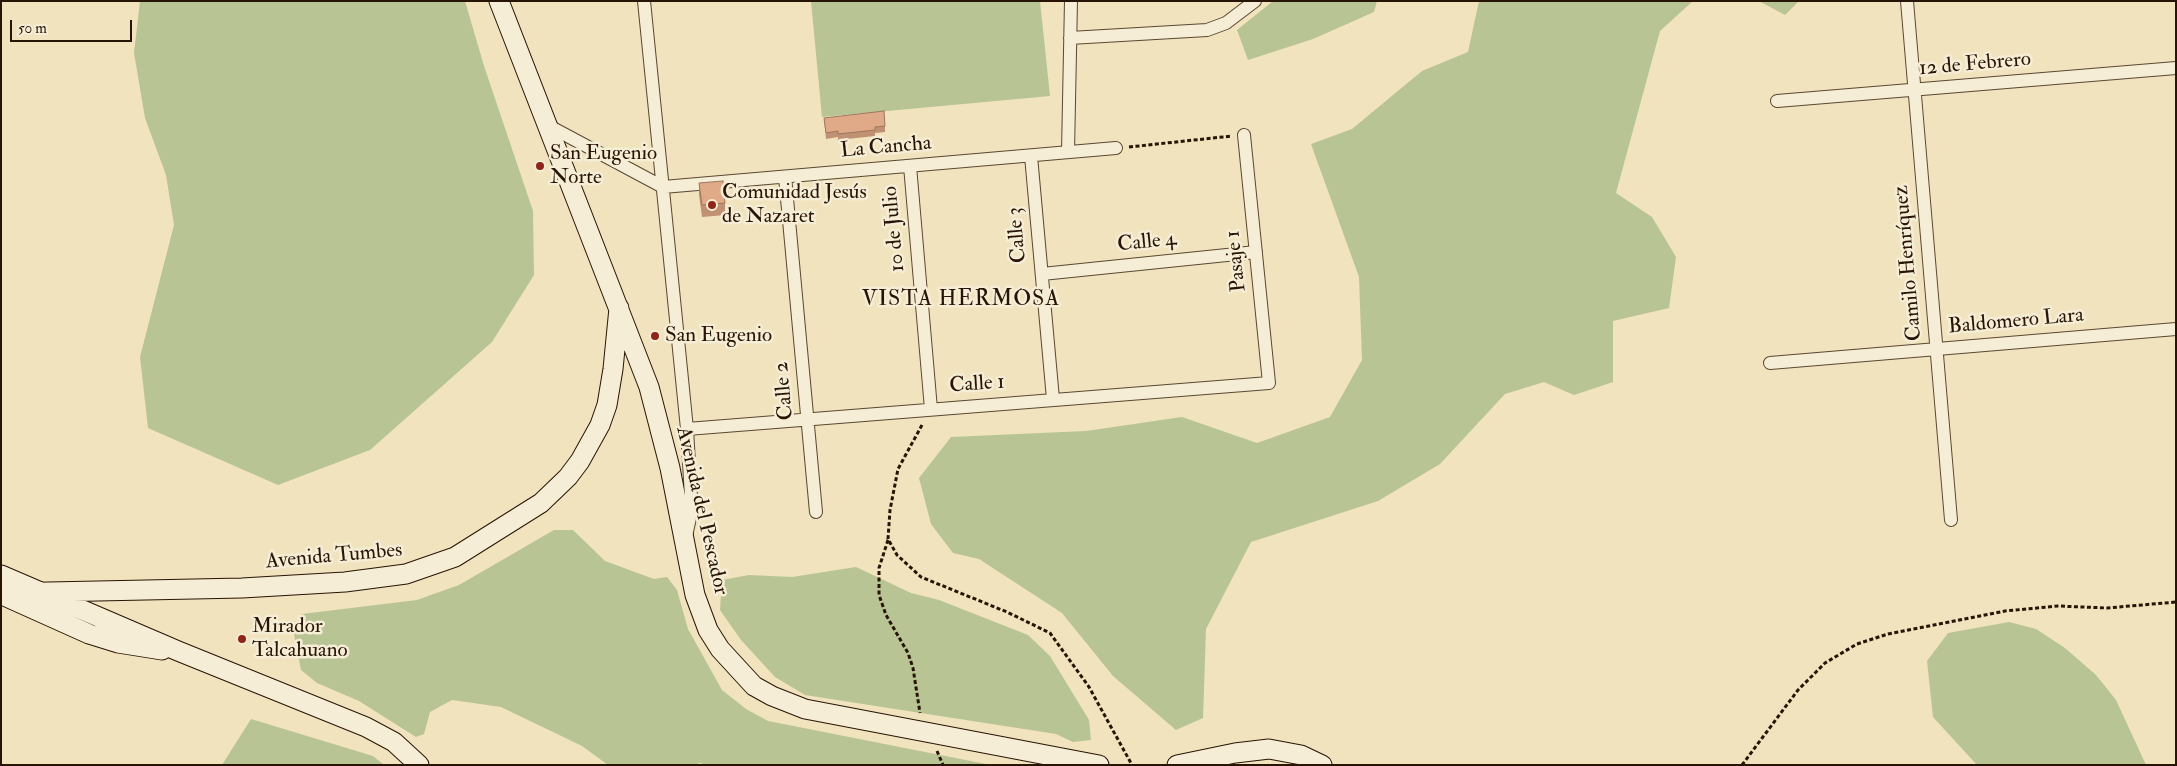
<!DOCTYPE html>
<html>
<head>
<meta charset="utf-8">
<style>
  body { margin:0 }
  #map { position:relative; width:2177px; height:766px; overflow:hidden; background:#f0e3be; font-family:"IM FELL Double Pica",serif }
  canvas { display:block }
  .frame { position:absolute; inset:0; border:2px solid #281404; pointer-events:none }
  .scale { position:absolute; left:10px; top:20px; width:122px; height:22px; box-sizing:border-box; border:2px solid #281404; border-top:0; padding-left:6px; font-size:15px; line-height:18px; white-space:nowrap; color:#281404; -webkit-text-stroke:4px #f5edd5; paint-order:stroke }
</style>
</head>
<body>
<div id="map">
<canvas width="2177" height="766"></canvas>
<div class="frame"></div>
<div class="scale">50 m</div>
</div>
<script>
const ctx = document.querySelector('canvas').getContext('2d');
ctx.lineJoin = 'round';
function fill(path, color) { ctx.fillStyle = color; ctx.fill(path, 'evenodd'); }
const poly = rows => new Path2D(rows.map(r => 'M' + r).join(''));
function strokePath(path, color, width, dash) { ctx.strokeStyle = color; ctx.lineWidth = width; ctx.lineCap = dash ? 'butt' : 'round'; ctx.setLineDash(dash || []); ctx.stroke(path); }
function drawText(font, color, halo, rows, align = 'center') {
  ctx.font = font + ' "IM FELL Double Pica",serif'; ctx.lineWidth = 5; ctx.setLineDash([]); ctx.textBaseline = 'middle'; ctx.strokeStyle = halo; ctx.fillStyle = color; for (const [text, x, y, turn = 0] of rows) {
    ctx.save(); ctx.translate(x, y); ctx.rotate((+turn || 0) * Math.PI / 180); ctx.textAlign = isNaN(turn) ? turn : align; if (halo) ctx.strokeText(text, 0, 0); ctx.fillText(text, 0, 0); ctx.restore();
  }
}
fill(poly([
  [140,1,465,1,484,66,533,211,534,275,492,342,370,450,278,485,148,428,140,357,174,225,166,175,145,118,134,53],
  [811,1,1040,1,1050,96,822,117],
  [1273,1,1377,1,1374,12,1313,39,1248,60,1237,30],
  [1479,1,1693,1,1660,31,1616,193,1652,217,1676,257,1669,308,1613,321,1613,382,1574,395,1544,382,1505,394,1440,464,1378,501,1251,542,1206,629,1203,718,1176,730,1113,676,1062,613,979,559,953,553,931,524,919,478,951,437,1086,431,1182,417,1257,443,1330,417,1362,360,1359,277,1311,144,1352,129,1422,71,1468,52],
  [1759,1,1799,1,1785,15],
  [554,530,573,530,605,561,654,579,667,577,677,590,688,629,722,690,746,709,768,721,991,765,706,765,700,763,693,765,608,765,582,746,501,707,452,700,430,712,424,734,416,737,359,701,317,683,301,670,293,629,302,614,417,600,459,585],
  [856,567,911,593,939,600,1028,635,1050,656,1089,720,1091,740,1073,742,1056,734,805,695,775,677,741,640,720,610,722,580,749,575,792,577],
  [2009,622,2036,629,2065,648,2096,675,2116,700,2146,765,1977,765,1933,717,1927,661,1948,633],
  [251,719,373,756,384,765,222,765]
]), '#b8c493');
const street = poly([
  [644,1,687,429,691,497,690,518,686,536],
  [1907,1,1951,520],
  [1070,38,1207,30,1226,23,1255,1],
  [1777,101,2176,68],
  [547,125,663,187,1116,148],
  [1068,152,1071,1],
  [1031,156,1053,399],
  [910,166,931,409],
  [785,177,816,512],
  [1042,274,1256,252],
  [1770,363,2176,329],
  [687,429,1269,383,1244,135]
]);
const secondary = poly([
  [499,1,649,387,670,468,695,595,708,630,720,649,754,686,772,696,805,709,1099,765],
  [1,575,178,651,366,727,394,742,419,765],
  [1,593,242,588,345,582,406,574,455,557,541,503,568,477,580,461,600,425,607,405,613,369,619,308],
  [2,595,89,634,118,643,162,650],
  [1177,765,1235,753,1269,749,1301,755,1322,765]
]);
strokePath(street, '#5a4832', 14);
strokePath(secondary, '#281404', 21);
strokePath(poly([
  [1129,147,1232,136],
  [922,425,898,469,890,510,888,539,897,555,921,577,1007,612,1050,633,1089,687,1132,765],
  [888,540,879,568,879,595,886,615,908,653,913,668,920,713],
  [937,751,943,765],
  [1742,765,1798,690,1825,663,1857,644,1888,634,2005,611,2058,606,2107,608,2176,602]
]), '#281404', 3, [4, 2.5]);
strokePath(street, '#f5edd5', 12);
strokePath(secondary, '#f5edd5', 19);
fill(poly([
  [824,118,885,126,885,132,875,133,875,136,838,140,838,137,826,139],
  [699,183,725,203,725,215,702,217,699,195]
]), '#c19174');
const building = poly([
  [884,111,885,126,875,127,875,130,838,134,838,131,826,133,824,118,884,111],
  [723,181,725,203,702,205,699,183,723,181]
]);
fill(building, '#e0a987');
strokePath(building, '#9d765e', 1);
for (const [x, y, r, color] of [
  [540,166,5,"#8f2418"],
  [712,205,5,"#8f2418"],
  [655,336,5,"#8f2418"],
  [242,639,5,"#8f2418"]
]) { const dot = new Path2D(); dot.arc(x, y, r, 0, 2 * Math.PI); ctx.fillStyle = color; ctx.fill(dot); strokePath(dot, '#f5edd5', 2); }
drawText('21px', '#281404', '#f5edd5', [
  ["12 de Febrero",1975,65,-5],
  ["La Cancha",886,148,-5],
  ["10 de Julio",895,229,-95],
  ["Calle 3",1018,235,-95],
  ["Calle 4",1147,243,-6],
  ["Pasaje 1",1237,261,-96],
  ["Camilo Henríquez",1909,263,-95],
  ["Baldomero Lara",2016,322,-5],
  ["Calle 1",977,385,-4],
  ["Calle 2",785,391,-95],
  ["Avenida del Pescador",701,511,77],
  ["Avenida Tumbes",334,557,-5]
]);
drawText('21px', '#281404', '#f5edd5', [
  ["San Eugenio",550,154],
  ["Norte",550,178],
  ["Comunidad Jesús",722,193],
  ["de Nazaret",722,217],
  ["San Eugenio",665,336],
  ["Mirador",252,627],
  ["Talcahuano",252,651]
], 'left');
ctx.letterSpacing = '1px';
drawText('22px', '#281404', '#f5edd5', [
  ["VISTA HERMOSA",961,300]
]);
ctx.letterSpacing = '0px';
</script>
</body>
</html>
